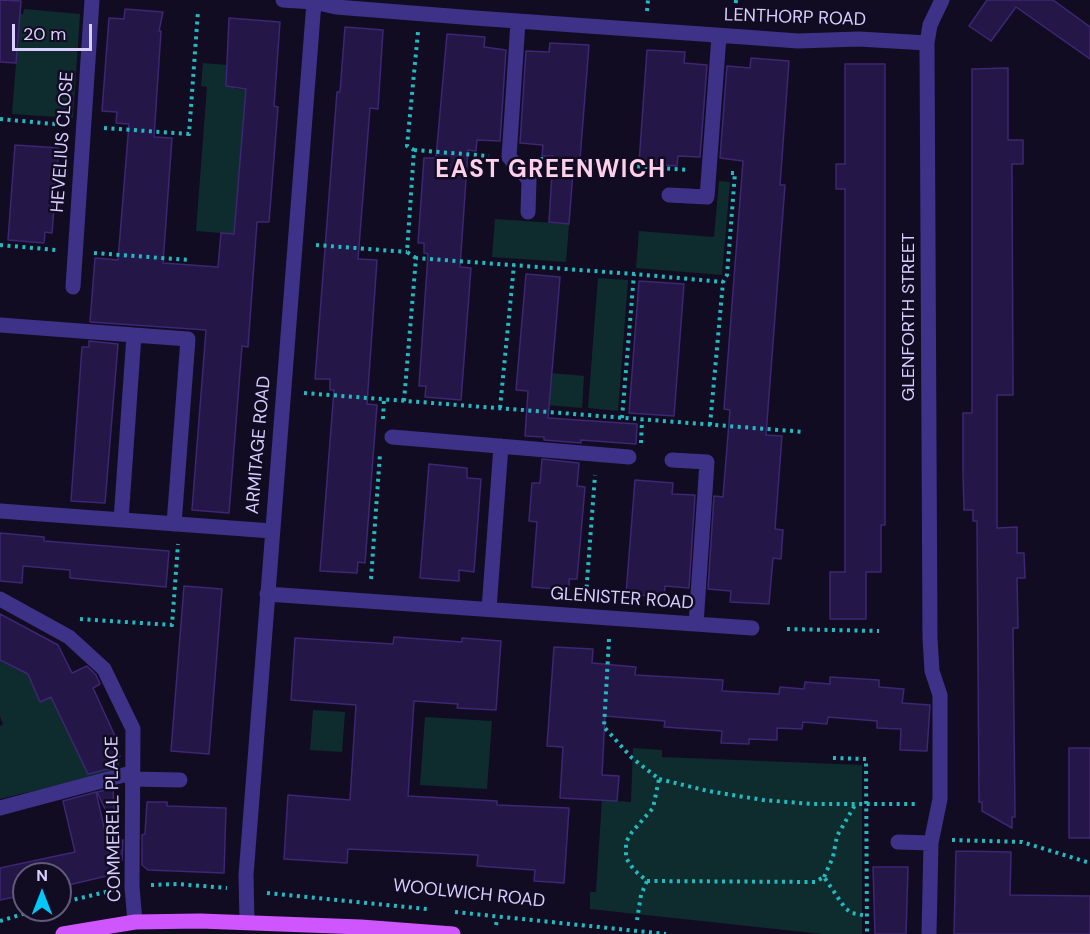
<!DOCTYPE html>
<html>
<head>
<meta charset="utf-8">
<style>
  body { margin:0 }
  #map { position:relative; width:1090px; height:934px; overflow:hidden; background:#120c23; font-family:"DM Sans",sans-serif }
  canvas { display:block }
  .north { position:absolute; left:12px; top:862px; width:60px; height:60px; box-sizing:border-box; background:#120c23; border:2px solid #615a7b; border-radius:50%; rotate:0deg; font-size:16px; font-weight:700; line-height:24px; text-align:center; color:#d8ceff }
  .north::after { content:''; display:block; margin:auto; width:21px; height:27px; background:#00c9f9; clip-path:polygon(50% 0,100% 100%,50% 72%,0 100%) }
  .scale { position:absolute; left:12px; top:24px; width:80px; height:27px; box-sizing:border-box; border:3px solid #d8ceff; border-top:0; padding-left:8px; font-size:18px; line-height:21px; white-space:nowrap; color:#d8ceff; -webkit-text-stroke:4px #120c23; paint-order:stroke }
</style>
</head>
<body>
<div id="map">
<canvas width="1090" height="934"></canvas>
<div class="north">N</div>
<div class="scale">20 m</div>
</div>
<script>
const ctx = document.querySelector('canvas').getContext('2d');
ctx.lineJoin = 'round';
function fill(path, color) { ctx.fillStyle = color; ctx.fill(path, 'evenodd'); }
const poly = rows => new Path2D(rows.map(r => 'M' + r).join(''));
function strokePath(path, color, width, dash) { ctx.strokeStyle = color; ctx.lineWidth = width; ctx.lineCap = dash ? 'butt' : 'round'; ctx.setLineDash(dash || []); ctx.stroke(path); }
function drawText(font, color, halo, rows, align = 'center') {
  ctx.font = font + ' "DM Sans",sans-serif'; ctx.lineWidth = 5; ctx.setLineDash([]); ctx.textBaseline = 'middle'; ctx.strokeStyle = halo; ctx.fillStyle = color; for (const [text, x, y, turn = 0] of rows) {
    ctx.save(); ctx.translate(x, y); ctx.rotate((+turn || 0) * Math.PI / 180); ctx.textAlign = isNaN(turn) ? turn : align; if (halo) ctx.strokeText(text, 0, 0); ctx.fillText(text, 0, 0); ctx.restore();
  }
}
fill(poly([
  [24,9,80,14,73,118,12,114,20,14,23,14],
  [203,63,228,65,236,89,270,91,256,236,196,231,207,87,201,86],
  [719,181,730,182,722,275,636,268,639,231,714,237],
  [495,219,569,224,566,262,492,257],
  [598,278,628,280,618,411,588,408],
  [551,373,584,376,582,408,546,405],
  [0,660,28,674,40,701,51,697,86,770,120,756,119,767,114,772,0,799,0,726,3,724,0,717],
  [313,710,345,712,342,752,310,750],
  [425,717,492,721,487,789,420,785],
  [633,748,662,750,662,757,862,765,862,934,822,934,590,909,590,892,596,892,602,800,631,802]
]), '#0e2c2e');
const building = poly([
  [0,0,21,1,16,63,0,62,0,0],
  [987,0,1053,0,1090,27,1090,59,1016,7,991,41,969,26,987,0],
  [125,9,163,12,159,31,161,31,154,137,172,138,163,263,218,267,221,233,234,234,246,89,226,86,229,18,280,22,274,106,278,107,269,222,257,222,248,347,242,346,229,513,192,510,206,330,90,322,95,258,118,260,129,124,116,123,117,112,102,111,109,18,124,19,125,9],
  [345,27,383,30,378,109,370,108,358,259,377,260,367,404,377,405,365,563,358,562,357,573,320,571,334,390,330,390,330,379,315,379,337,92,340,92,345,27],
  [447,34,485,37,484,47,506,50,500,141,477,140,476,151,468,150,460,267,471,268,461,400,425,397,426,386,419,386,428,254,424,253,424,243,418,243,424,158,436,158,447,34],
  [550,43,589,45,580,159,574,158,569,224,549,222,553,156,542,156,543,145,520,143,526,51,549,52,550,43],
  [647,50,685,52,684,63,707,65,700,157,678,156,677,166,639,163,647,50],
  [751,58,789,61,780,185,785,185,766,435,782,436,775,529,783,530,781,559,773,558,769,604,730,602,731,591,708,589,714,496,723,497,730,410,724,409,743,161,720,158,727,66,750,68,751,58],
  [845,64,885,64,885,525,881,525,881,572,866,572,866,619,830,619,830,572,845,572,845,189,836,189,836,164,845,164,845,64],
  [1008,68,1008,140,1023,140,1023,164,1012,164,1013,395,997,395,997,528,1017,527,1017,553,1024,553,1025,578,1017,578,1018,628,1013,628,1015,817,1012,817,1012,828,982,811,982,802,979,802,977,521,973,521,973,510,964,510,963,471,963,413,972,413,972,69,1008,68],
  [15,145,59,148,52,233,45,232,44,243,8,240,15,145],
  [526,274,560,277,548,418,637,424,636,444,581,440,581,443,544,440,544,437,525,436,528,391,516,390,526,274],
  [639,281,684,284,674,416,629,413,639,281],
  [89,341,118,344,105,503,71,501,82,347,89,347,89,341],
  [542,459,579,463,577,486,585,487,577,579,569,579,569,590,532,587,537,522,529,521,532,483,540,483,542,459],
  [429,464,467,468,467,478,481,479,474,572,459,570,459,581,420,578,429,464],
  [635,480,673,483,672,494,695,495,689,588,665,586,664,597,626,594,635,480],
  [0,533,44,537,44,541,169,551,166,587,70,578,70,570,23,566,22,583,0,581,0,533],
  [184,586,222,589,209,754,171,751,184,586],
  [0,614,58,645,72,673,87,666,96,675,100,684,93,688,115,736,111,738,120,756,111,759,112,768,88,774,51,697,40,702,28,674,0,660,0,614],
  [394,637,462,642,462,638,501,641,496,710,457,708,458,704,414,701,408,796,497,801,497,805,569,808,564,883,534,881,535,870,477,866,478,855,348,849,347,863,284,859,288,795,350,800,356,705,291,700,295,638,393,644,394,637],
  [554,647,593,649,592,663,636,667,635,675,723,680,722,691,779,694,780,687,804,689,805,682,830,684,830,677,879,680,879,687,904,689,902,703,930,705,927,751,900,750,901,729,877,728,877,721,828,717,827,724,803,722,802,729,777,728,777,740,749,739,749,744,721,743,722,731,664,727,665,721,605,716,602,775,619,776,617,801,560,798,563,747,547,746,554,647],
  [1069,748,1090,748,1090,838,1069,838,1069,748],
  [113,788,115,830,97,792,113,788],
  [96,792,108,844,123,840,122,860,115,874,60,887,60,874,24,874,24,895,0,900,0,868,75,852,63,801,96,792],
  [147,802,167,802,167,806,226,808,224,873,148,870,142,865,142,835,145,834,147,802],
  [956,851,1011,852,1010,895,1090,896,1090,934,954,934,956,851],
  [873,867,908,867,906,934,875,934,873,867]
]);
fill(building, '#241646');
strokePath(building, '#3d2674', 1.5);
strokePath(poly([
  [647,11,648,0],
  [735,18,736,0],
  [0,119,65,125],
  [104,128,189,134,198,11],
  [414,150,489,156],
  [540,159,688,170],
  [0,245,56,250],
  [316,245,407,252],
  [94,253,189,260],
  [416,258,407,252,414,150,407,146,418,32],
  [304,393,805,432],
  [404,401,416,258,634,274,723,282],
  [500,408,514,265],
  [622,418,634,274],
  [383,419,384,399],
  [710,425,723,282,727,275,735,173,728,173],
  [641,443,642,420],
  [371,579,380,454],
  [586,595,595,475],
  [80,619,172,625,178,544],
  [787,629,879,631],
  [609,639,604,727,632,758,659,779,653,808,632,832,626,842,626,858,634,870,647,881,641,895,637,920],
  [833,758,866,759,867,934],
  [659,779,708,791,763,800,812,804,918,804],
  [952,840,1022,842,1090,863],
  [824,877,833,857,837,836,855,805],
  [647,881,815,882,824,877,845,908,852,913,867,916],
  [151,885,177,884,227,888],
  [267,893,427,909],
  [60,903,114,890],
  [455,912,666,934],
  [0,921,36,910],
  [496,925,497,920]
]), '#23b9be', 4, [3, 4.5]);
strokePath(poly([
  [283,0,314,2,336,7,475,18,744,37,798,41,859,39,927,43],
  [518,22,509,157,529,180,528,212],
  [669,195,707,197,719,36],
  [73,287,92,0],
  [0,325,134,335],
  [392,437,629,457],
  [672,460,707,462,696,624],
  [0,511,272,531],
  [121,520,134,335,188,339,174,524],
  [267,594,752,628],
  [0,599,69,637,104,669,133,729,132,887,135,922],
  [489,609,501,446],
  [131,779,180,780],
  [0,808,131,773],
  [898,842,931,843],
  [247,922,246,875,314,2],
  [929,934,931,843,940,799,940,695,932,671,930,638,927,43,930,25,942,0]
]), '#3d3287', 15);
strokePath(poly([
  [63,934,135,922,200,921,361,927,453,934]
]), '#cf55ff', 15);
drawText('18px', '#d8ceff', '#120c23', [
  ["LENTHORP ROAD",795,18,2],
  ["HEVELIUS CLOSE",63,142,-86],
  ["GLENFORTH STREET",909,317,-90],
  ["ARMITAGE ROAD",259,445,-85],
  ["GLENISTER ROAD",622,599,4],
  ["COMMERELL PLACE",114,819,-91],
  ["WOOLWICH ROAD",469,894,6]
]);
ctx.letterSpacing = '1.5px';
drawText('bold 24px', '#ffd0e9', '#120c23', [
  ["EAST GREENWICH",551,171]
]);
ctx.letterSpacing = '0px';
</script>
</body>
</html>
